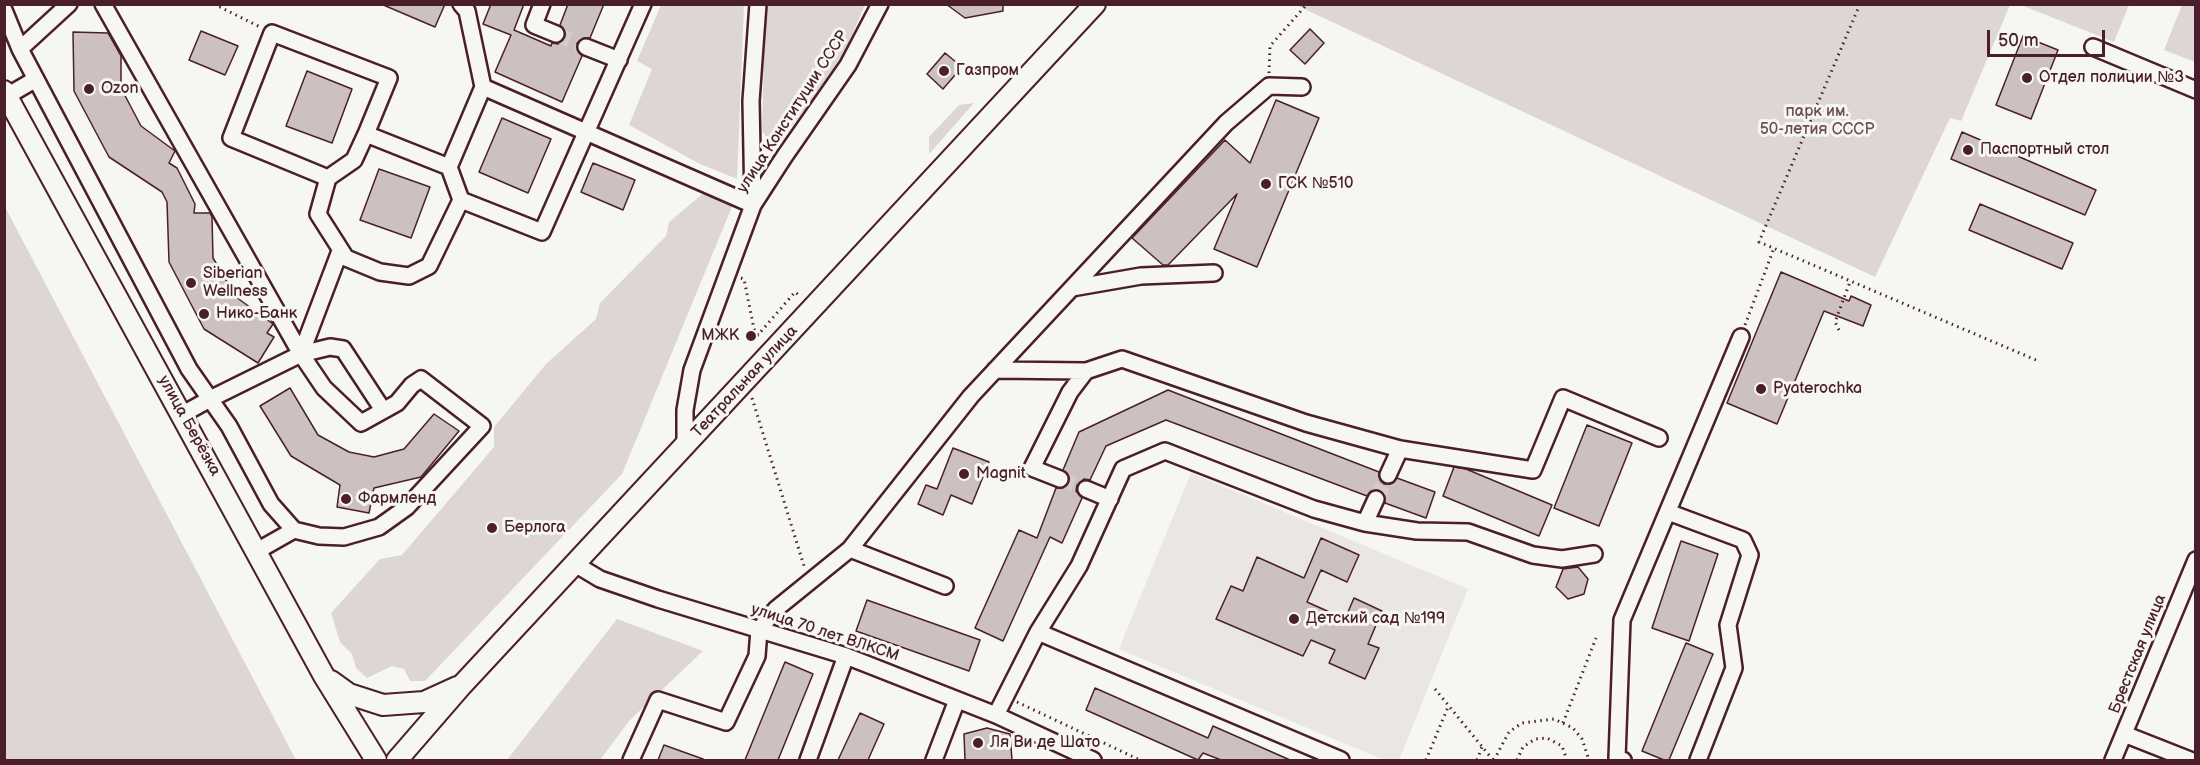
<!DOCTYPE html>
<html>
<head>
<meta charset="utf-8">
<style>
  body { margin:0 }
  #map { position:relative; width:2200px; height:765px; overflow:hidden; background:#f6f6f2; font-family:"Balsamiq Sans",sans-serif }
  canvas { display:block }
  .frame { position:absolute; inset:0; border:6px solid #4a1f2b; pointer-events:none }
  .scale { position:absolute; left:1987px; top:30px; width:118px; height:27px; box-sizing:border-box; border:3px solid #4a1f2b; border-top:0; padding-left:8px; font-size:18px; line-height:21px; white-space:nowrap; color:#4a1f2b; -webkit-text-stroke:4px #f6f6f2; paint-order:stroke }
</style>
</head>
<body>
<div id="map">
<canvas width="2200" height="765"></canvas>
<div class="frame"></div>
<div class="scale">50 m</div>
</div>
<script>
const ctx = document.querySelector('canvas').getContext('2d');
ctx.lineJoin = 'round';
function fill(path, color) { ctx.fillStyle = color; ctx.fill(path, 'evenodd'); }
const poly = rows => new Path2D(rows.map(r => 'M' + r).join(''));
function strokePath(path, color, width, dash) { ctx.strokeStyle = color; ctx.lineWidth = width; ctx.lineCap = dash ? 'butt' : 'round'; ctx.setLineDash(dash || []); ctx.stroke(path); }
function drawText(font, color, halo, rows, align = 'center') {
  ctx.font = font + ' "Balsamiq Sans",sans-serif'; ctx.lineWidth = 6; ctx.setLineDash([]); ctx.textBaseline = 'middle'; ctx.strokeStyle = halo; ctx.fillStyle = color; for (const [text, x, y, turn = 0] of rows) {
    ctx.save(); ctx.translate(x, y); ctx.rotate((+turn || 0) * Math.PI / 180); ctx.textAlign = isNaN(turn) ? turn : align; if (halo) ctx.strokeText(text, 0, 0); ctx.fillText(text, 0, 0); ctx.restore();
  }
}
fill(poly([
  [1191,473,1468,589,1399,760,1384,760,1119,649]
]), '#e9e6e3');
fill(poly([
  [661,5,744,5,737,179,698,163,629,125,652,69,637,61],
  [765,5,865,5,846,49,820,90,782,139,769,140,762,131],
  [1296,5,2010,5,1961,121,1950,118,1875,277],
  [2021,5,2129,5,2114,42],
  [2182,5,2195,5,2195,62,2164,50],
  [974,103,929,154,929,137,959,105],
  [705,192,733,204,622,474,425,681,410,681,404,669,392,666,367,678,356,668,352,654,340,642,331,613,380,559,402,555,494,447,494,427,546,364,596,319,600,303,666,236,669,222],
  [5,207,296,760,5,760],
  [617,619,703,651,629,721,600,760,507,760]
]), '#ddd6d5');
const building = poly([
  [381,4,445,4,435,27,381,4],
  [491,4,524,4,514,30,551,46,552,43,558,44,565,38,566,32,560,25,568,4,604,4,590,38,584,38,577,43,577,49,582,56,562,102,495,72,511,35,483,24,491,4],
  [946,4,1003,4,1003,11,965,18,946,4],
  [1310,29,1324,43,1305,64,1290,50,1310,29],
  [201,31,238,46,225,75,189,60,201,31],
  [73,32,108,33,121,56,121,88,141,126,175,151,169,163,177,168,195,204,194,213,210,213,212,217,213,258,236,297,273,324,267,333,274,337,258,363,204,329,169,262,167,202,162,192,109,157,74,91,73,32],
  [2023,36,2058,50,2031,119,1996,105,2023,36],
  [945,53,962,67,943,89,927,74,945,53],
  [307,71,352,89,332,143,286,126,307,71],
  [1276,100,1319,118,1257,267,1214,249,1237,194,1168,265,1163,265,1132,238,1225,140,1250,163,1276,100],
  [502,118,551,139,528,193,479,172,502,118],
  [1962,132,2096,190,2085,215,1951,159,1962,132],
  [593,163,635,180,623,210,581,192,593,163],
  [379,169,430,187,411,238,360,220,379,169],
  [1980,204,2073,243,2062,269,1969,230,1980,204],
  [1781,272,1849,301,1851,296,1871,305,1863,326,1824,311,1777,424,1727,403,1781,272],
  [290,388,318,435,349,452,374,457,404,449,434,414,459,431,421,477,374,488,369,513,337,507,340,485,291,456,260,406,290,388],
  [1168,390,1379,472,1380,480,1384,484,1393,483,1397,478,1435,492,1426,518,1385,503,1384,494,1380,490,1371,491,1367,496,1166,420,1106,446,1090,480,1084,479,1077,485,1076,491,1082,498,1062,543,1050,537,1003,641,975,628,1019,530,1037,538,1056,488,1062,488,1069,483,1069,477,1063,470,1079,432,1168,390],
  [1587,425,1632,443,1599,526,1554,508,1587,425],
  [953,448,989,462,972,504,951,495,943,515,918,504,926,485,937,489,953,448],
  [1454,467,1466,469,1552,505,1539,536,1443,496,1454,467],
  [1321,538,1359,555,1347,582,1321,570,1307,602,1345,619,1354,598,1382,611,1368,644,1379,648,1365,679,1329,663,1335,650,1311,640,1303,656,1216,619,1231,586,1243,591,1257,557,1304,578,1321,538],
  [1681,541,1718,554,1689,641,1652,628,1681,541],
  [1578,567,1588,579,1584,594,1568,599,1556,587,1563,569,1578,567],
  [867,600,980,640,969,671,856,631,867,600],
  [1686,643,1713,654,1669,760,1664,760,1642,751,1686,643],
  [785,662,813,674,778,760,745,760,785,662],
  [1095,688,1208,738,1213,726,1290,760,1221,760,1203,753,1198,760,1086,710,1095,688],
  [860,713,884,724,868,760,838,760,860,713],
  [987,728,1010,734,1012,760,965,760,964,734,987,728],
  [664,745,703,759,702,760,658,760,664,745]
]);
fill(building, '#ccc1c0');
strokePath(building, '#4a1f2b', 1.5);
strokePath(poly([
  [556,34,586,47],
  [1060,479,1086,489],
  [1376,499,1388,475]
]), '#d4cbca', 15, [15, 8]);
const minor = poly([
  [103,4,301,354],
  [461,4,467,11,483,87],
  [542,4,534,25,556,34],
  [4,10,20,49,189,369,210,399,301,354,324,388,361,423,397,403,412,385,421,379,482,426,407,507,379,527,344,537,319,536,294,530,271,504,229,426,210,399,183,414],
  [586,47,619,60],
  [2093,47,2196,90],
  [20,49,69,4],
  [7,96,36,79],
  [366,134,354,160,328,178,231,138,272,33,389,78,366,134,449,167,483,87,753,205,751,101,758,4],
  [449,167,461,200,542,232,643,4],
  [328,178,318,214,346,258,380,272,409,276,429,266,461,200],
  [1072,288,1141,276,1214,273],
  [301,354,330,347,343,349,383,410],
  [301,354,340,251],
  [995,370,1086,371],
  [685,447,685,410,692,370,753,205,784,157,848,65,880,4],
  [1388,475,1400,449],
  [1060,479,1032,468,1070,392,1086,371,1122,359,1306,423,1400,449,1533,470,1563,398,1659,438],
  [1086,489,1110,499],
  [1668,512,1743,540,1750,555,1728,625,1734,668,1698,760],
  [1365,523,1376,499],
  [850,549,945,586],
  [257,551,294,530],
  [575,564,600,579,658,599,846,656,996,715,1093,760],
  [1038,632,1079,566,1123,469,1165,451,1314,509,1365,523,1417,531,1468,532,1533,555,1562,559,1594,554],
  [996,715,1038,632,1341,760],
  [2124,734,2190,760],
  [631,760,658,700,726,722,757,656,759,630,776,609,850,549,971,396,1226,123,1269,86,1302,87],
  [808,760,846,656],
  [934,760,957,700],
  [1623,760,1617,758,1622,620,1741,337],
  [2113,760,2196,560]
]);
const major = poly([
  [4,91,324,676,376,760],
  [331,681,349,694,383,705,424,702,457,687],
  [397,760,462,685,1095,4]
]);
strokePath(minor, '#4a1f2b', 20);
strokePath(major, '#4a1f2b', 24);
strokePath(poly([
  [214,4,260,27],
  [1860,4,1759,242,2036,360],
  [1269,73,1270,46,1307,4],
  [741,278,744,279,754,329,758,335,795,292,801,297],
  [1745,325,1774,248],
  [1839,330,1835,322,1850,282],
  [752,398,804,566],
  [1435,689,1493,760],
  [1017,702,1140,760],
  [1563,723,1596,638],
  [1426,760,1448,707],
  [1477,760,1482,747],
  [1494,760,1509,732,1522,723,1554,719,1573,728,1582,739,1589,760],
  [1517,760,1523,747,1535,739,1547,738,1562,746,1567,760]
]), '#4a1f2b', 3, [1.5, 4.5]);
strokePath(minor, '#f6f6f2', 15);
strokePath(major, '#f6f6f2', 20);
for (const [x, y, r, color] of [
  [944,71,6,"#4a1f2b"],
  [2027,78,6,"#4a1f2b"],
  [89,89,6,"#4a1f2b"],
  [1968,150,6,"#4a1f2b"],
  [1266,184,6,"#4a1f2b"],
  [191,283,6,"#4a1f2b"],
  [204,314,6,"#4a1f2b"],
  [751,336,6,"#4a1f2b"],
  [1761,389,6,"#4a1f2b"],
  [964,474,6,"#4a1f2b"],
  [346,499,6,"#4a1f2b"],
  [492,528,6,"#4a1f2b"],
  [1294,619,6,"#4a1f2b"],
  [978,743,6,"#4a1f2b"]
]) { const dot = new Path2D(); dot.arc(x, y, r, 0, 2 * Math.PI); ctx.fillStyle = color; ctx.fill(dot); strokePath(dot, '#f6f6f2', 2); }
drawText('16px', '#4a1f2b', '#f6f6f2', [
  ["Газпром",956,71],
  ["Отдел полиции №3",2039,78],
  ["Ozon",101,89],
  ["Паспортный стол",1980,150],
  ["ГСК №510",1278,184],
  ["Siberian",203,274],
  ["Wellness",203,292],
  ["Нико-Банк",216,314],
  ["МЖК",739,336,"right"],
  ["Pyaterochka",1773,389],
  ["Magnit",976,474],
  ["Фармленд",358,499],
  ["Берлога",504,528],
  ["Детский сад №199",1306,619],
  ["Ля Ви де Шато",990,743]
], 'left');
drawText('16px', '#4a1f2b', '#f6f6f2', [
  ["улица Конституции СССР",793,112,-57],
  ["Театральная улица",745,382,-47],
  ["улица Берёзка",189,426,61],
  ["улица 70 лет ВЛКСМ",825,633,18],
  ["Брестская улица",2138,654,-68]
]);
drawText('16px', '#6f4d56', '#f6f6f2', [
  ["парк им.",1817,112],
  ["50-летия СССР",1817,130]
]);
</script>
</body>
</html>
